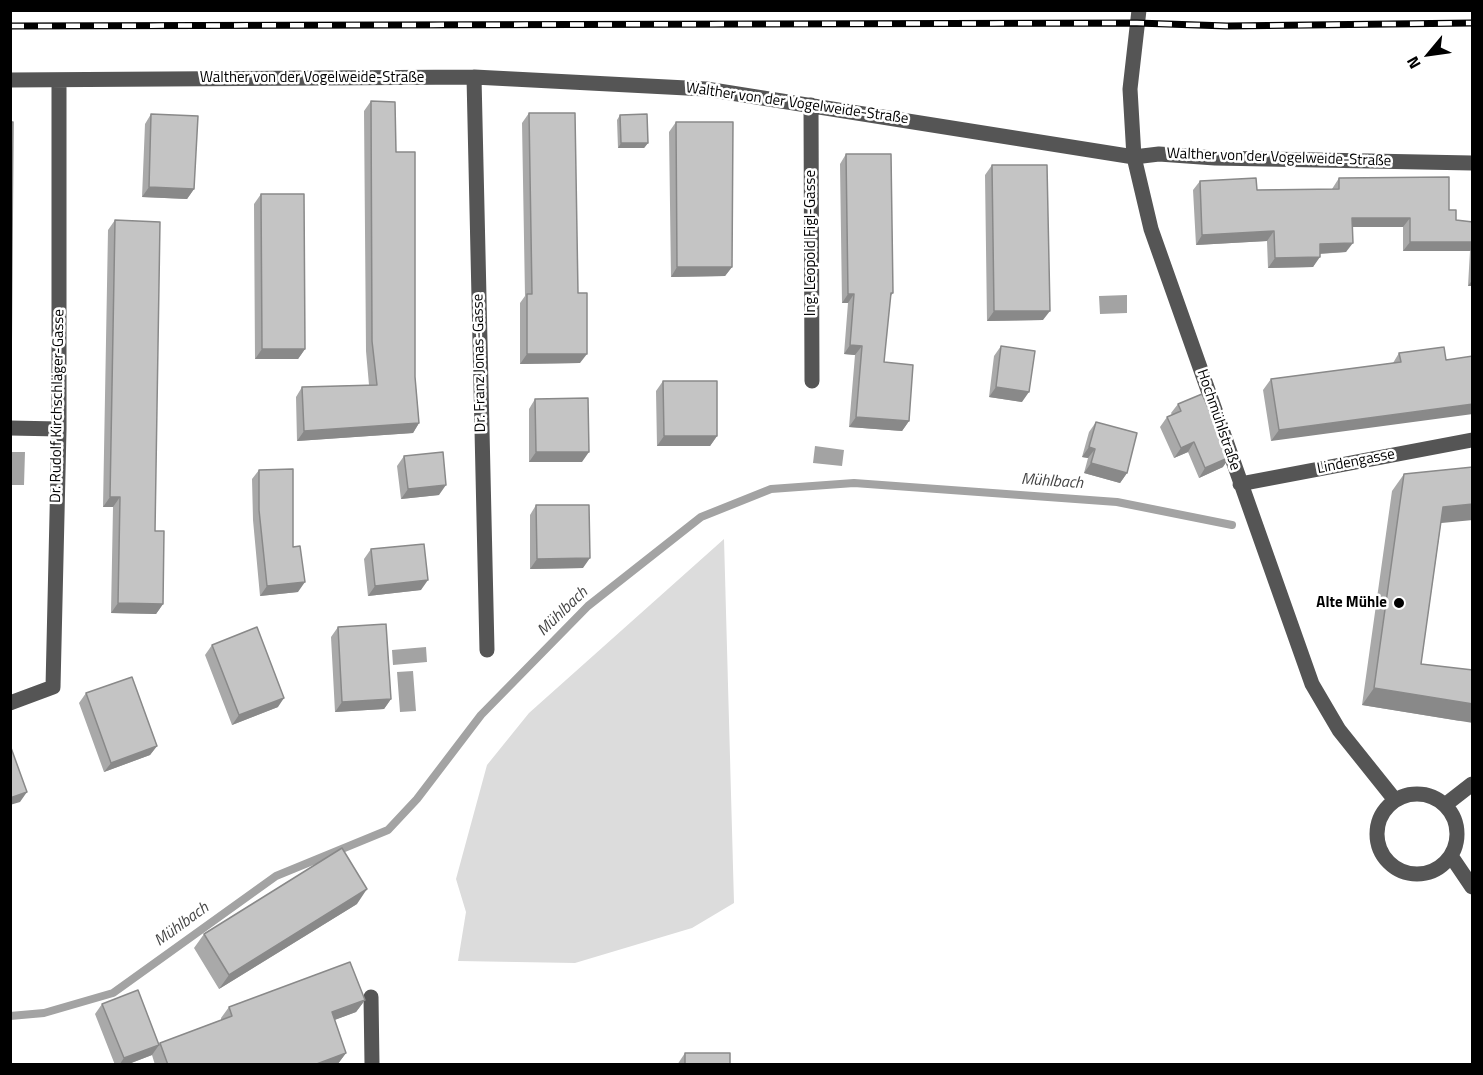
<!DOCTYPE html>
<html>
<head>
<meta charset="utf-8">
<style>
  body { margin:0 }
  #map { position:relative; width:1483px; height:1075px; overflow:hidden; background:#fff; font-family:"Titillium Web",sans-serif }
  canvas { display:block }
  .frame { position:absolute; inset:0; border:12px solid #000; pointer-events:none }
  .north { position:absolute; left:1399px; top:24px; width:60px; height:60px; -webkit-text-stroke:4px #fff; paint-order:stroke; rotate:241deg; font-size:16px; font-weight:700; line-height:24px; text-align:center; color:#000 }
  .north::after { content:''; display:block; margin:auto; width:21px; height:27px; background:#000; clip-path:polygon(50% 0,100% 100%,50% 72%,0 100%) }
</style>
</head>
<body>
<div id="map">
<canvas width="1483" height="1075"></canvas>
<div class="frame"></div>
<div class="north">N</div>
</div>
<script>
const ctx = document.querySelector('canvas').getContext('2d');
ctx.lineJoin = 'round';
function fill(path, color) { ctx.fillStyle = color; ctx.fill(path, 'evenodd'); }
const poly = rows => new Path2D(rows.map(r => 'M' + r).join(''));
function strokePath(path, color, width, dash) { ctx.strokeStyle = color; ctx.lineWidth = width; ctx.lineCap = dash ? 'butt' : 'round'; ctx.setLineDash(dash || []); ctx.stroke(path); }
function drawText(font, color, halo, rows, align = 'center') {
  ctx.font = font + ' "Titillium Web",sans-serif'; ctx.lineWidth = 5; ctx.setLineDash([]); ctx.textBaseline = 'middle'; ctx.strokeStyle = halo; ctx.fillStyle = color; for (const [text, x, y, turn = 0] of rows) {
    ctx.save(); ctx.translate(x, y); ctx.rotate((+turn || 0) * Math.PI / 180); ctx.textAlign = isNaN(turn) ? turn : align; if (halo) ctx.strokeText(text, 0, 0); ctx.fillText(text, 0, 0); ctx.restore();
  }
}
fill(poly([
  [724,539,734,903,692,928,575,963,458,961,466,912,456,879,487,765,529,713]
]), '#dcdcdc');
fill(poly([
  [1127,295,1127,313,1100,314,1099,296],
  [815,446,844,450,842,466,813,463],
  [11,452,25,452,24,485,11,485],
  [426,647,427,662,393,665,392,650],
  [413,671,416,711,400,712,397,672]
]), '#a3a3a3');
strokePath(poly([
  [10,1016,44,1013,113,993,276,876,388,830,417,799,481,715,588,606,701,517,771,489,854,483,1117,502,1232,525]
]), '#a3a3a3', 8);
strokePath(poly([
  [1139,10,1130,89,1134,157,1151,229,1312,684,1339,730,1395,800],
  [474,77,487,650],
  [10,80,474,77,706,89,1134,157,1159,154,1215,158,1472,163],
  [811,105,812,381],
  [10,428,59,429],
  [1240,484,1472,440],
  [10,703,53,687,59,429,59,80],
  '1377 834a40 40 0 1 1 80 0a40 40 0 1 1-80 0Z',
  [1445,805,1472,784],
  [1451,856,1472,887],
  [371,997,372,1064]
]), '#555', 15);
const rail = poly([
  [10,26,1137,23,1227,26,1472,23]
]);
strokePath(rail, '#000', 7);
strokePath(rail, '#fff', 4.5, [14]);
fill(poly([
  [371,101,396,152,419,423,413,433,297,441,296,397,302,387,369,385,366,351,364,111],
  [529,113,578,293,580,363,520,364,520,303,525,296,522,123],
  [151,114,194,189,187,199,142,197,145,124],
  [620,115,648,143,644,148,618,148,617,120],
  [676,122,732,267,725,276,671,277,669,132],
  [846,154,893,293,890,297,884,362,909,421,902,431,849,427,855,355,844,354,848,303,842,303,840,164],
  [992,165,1043,320,987,321,985,175],
  [1339,178,1449,210,1456,220,1473,222,1473,286,1468,286,1470,251,1403,251,1403,227,1352,227,1346,252,1320,254,1313,267,1268,268,1267,241,1196,245,1193,190,1200,181,1257,190,1332,189],
  [261,194,305,349,298,359,255,359,254,204],
  [115,220,155,531,163,604,156,614,111,613,113,507,103,507,108,230],
  [1001,346,1022,402,989,397,994,356],
  [1444,347,1271,441,1263,390,1271,379,1393,363,1399,353],
  [663,381,717,436,710,446,657,446,656,391],
  [535,399,582,462,529,462,529,409],
  [1178,404,1223,467,1199,478,1188,452,1174,458,1160,427,1167,417,1172,415,1171,413],
  [1096,422,1127,473,1120,483,1084,473,1088,458,1082,457,1089,432],
  [404,456,439,495,401,499,397,466],
  [259,470,293,547,298,592,260,596,253,520,252,479],
  [1404,474,1441,523,1421,664,1460,721,1362,705,1392,491],
  [536,505,583,568,530,569,530,515],
  [371,549,421,590,368,596,364,559],
  [338,627,391,699,384,709,335,712,331,637],
  [212,645,278,707,232,725,205,655],
  [86,693,157,746,150,755,104,772,79,703],
  [357,904,219,989,194,948,204,934],
  [365,1000,356,1012,334,1020,346,1053,337,1065,155,1065,152,1055,126,1065,115,1065,95,1014,102,1004,159,1045,160,1043,221,1020,221,1018,229,1007],
  [685,1053,730,1065,677,1065]
]), '#a9a9a9');
fill(poly([
  [621,143,648,143,644,148,618,148],
  [149,187,194,189,187,199,142,197],
  [1352,218,1410,218,1403,227,1345,227],
  [1274,231,1267,241,1196,245,1202,235],
  [1410,242,1473,242,1473,248,1470,251,1403,251],
  [1353,243,1346,252,1313,254,1320,244],
  [1320,257,1313,267,1268,268,1275,258],
  [677,267,732,267,725,276,671,277],
  [1473,279,1473,286,1468,286],
  [848,294,854,294,848,303,842,303],
  [994,311,1050,311,1043,320,987,321],
  [850,345,862,346,855,355,844,354],
  [262,349,305,349,298,359,255,359],
  [527,354,587,354,580,363,520,364],
  [996,387,1029,392,1022,402,989,397],
  [1473,404,1473,414,1271,441,1279,430],
  [856,417,909,421,902,431,849,427],
  [419,423,413,433,297,441,304,431],
  [664,436,717,436,710,446,657,446],
  [1194,442,1188,452,1174,458,1181,448],
  [1089,447,1095,449,1088,458,1082,457],
  [536,452,589,452,582,462,529,462],
  [1230,457,1223,467,1199,478,1205,468],
  [1091,463,1127,473,1120,483,1084,473],
  [446,485,439,495,401,499,408,489],
  [110,497,120,497,113,507,103,507],
  [1473,504,1473,520,1431,524,1443,507],
  [590,558,583,568,530,569,537,559],
  [428,580,421,590,368,596,375,586],
  [305,582,298,592,260,596,267,586],
  [118,603,163,604,156,614,111,613],
  [1374,688,1473,704,1473,723,1362,705],
  [284,698,278,707,232,725,239,715],
  [391,699,384,709,335,712,342,702],
  [157,746,150,755,104,772,111,763],
  [27,792,20,802,10,805,10,798],
  [367,889,357,904,219,989,229,975],
  [365,1000,356,1012,324,1024,332,1012],
  [159,1045,152,1055,126,1065,119,1065,124,1058],
  [346,1053,337,1065,314,1065]
]), '#898989');
const building = poly([
  [371,101,395,102,396,152,415,152,415,377,419,423,304,431,302,387,377,385,372,341,371,101],
  [529,113,575,113,578,293,587,293,587,354,527,354,527,294,532,294,529,113],
  [151,114,198,116,194,189,149,187,151,114],
  [647,114,648,143,621,143,620,115,647,114],
  [10,122,13,122,11,374,10,374,10,122],
  [676,122,733,122,732,267,677,267,676,122],
  [846,154,891,154,893,293,891,293,884,362,913,365,909,421,856,417,862,346,850,345,854,294,848,294,846,154],
  [992,165,1047,165,1050,311,994,311,992,165],
  [1449,177,1449,210,1456,210,1456,220,1473,222,1473,242,1410,242,1410,218,1352,218,1353,243,1320,244,1320,257,1275,258,1274,231,1202,235,1200,181,1256,178,1257,190,1339,189,1339,178,1449,177],
  [261,194,304,194,305,349,262,349,261,194],
  [115,220,160,222,155,531,164,531,163,604,118,603,120,497,110,497,115,220],
  [1001,346,1035,351,1029,392,996,387,1001,346],
  [1444,347,1446,360,1473,356,1473,404,1279,430,1271,379,1401,362,1399,353,1444,347],
  [663,381,717,381,717,436,664,436,663,381],
  [1202,394,1230,457,1205,468,1194,442,1181,448,1167,417,1181,411,1178,404,1202,394],
  [588,398,589,452,536,452,535,399,588,398],
  [1096,422,1137,433,1127,473,1091,463,1095,449,1089,447,1096,422],
  [443,452,446,485,408,489,404,456,443,452],
  [1473,467,1473,504,1443,507,1421,664,1473,670,1473,704,1374,688,1404,474,1473,467],
  [293,469,293,547,300,546,305,582,267,586,259,510,259,470,293,469],
  [536,505,589,505,590,558,537,559,536,505],
  [424,544,428,580,375,586,371,549,424,544],
  [386,624,391,699,342,702,338,627,386,624],
  [257,627,284,698,239,715,212,645,257,627],
  [132,677,157,746,111,763,86,693,132,677],
  [10,745,27,792,10,798,10,745],
  [342,848,367,889,229,975,204,934,342,848],
  [350,962,365,1000,332,1012,346,1053,314,1065,168,1065,160,1043,232,1016,229,1007,350,962],
  [138,990,159,1045,124,1058,102,1004,138,990],
  [685,1053,730,1053,730,1065,685,1065,685,1053]
]);
fill(building, '#c4c4c4');
strokePath(building, '#898989', 1.5);
for (const [x, y, r, color] of [
  [1399,603,6,"#000"]
]) { const dot = new Path2D(); dot.arc(x, y, r, 0, 2 * Math.PI); ctx.fillStyle = color; ctx.fill(dot); strokePath(dot, '#fff', 2); }
drawText('15px', '#000', '#fff', [
  ["Walther von der Vogelweide-Straße",312,78],
  ["Walther von der Vogelweide-Straße",797,104,8],
  ["Walther von der Vogelweide-Straße",1279,158,2],
  ["Ing. Leopold Figl-Gasse",811,243,-90],
  ["Dr. Franz Jonas-Gasse",480,363,-91],
  ["Dr. Rudolf Kirchschläger-Gasse",58,406,-89],
  ["Hochmühlstraße",1218,420,71],
  ["Lindengasse",1356,462,-11]
]);
drawText('bold 15px', '#000', '#fff', [
  ["Alte Mühle",1387,603]
], 'right');
drawText('italic 16px', '#444', '#fff', [
  ["Mühlbach",1052,482,4],
  ["Mühlbach",563,612,-44],
  ["Mühlbach",182,925,-36]
]);
</script>
</body>
</html>
